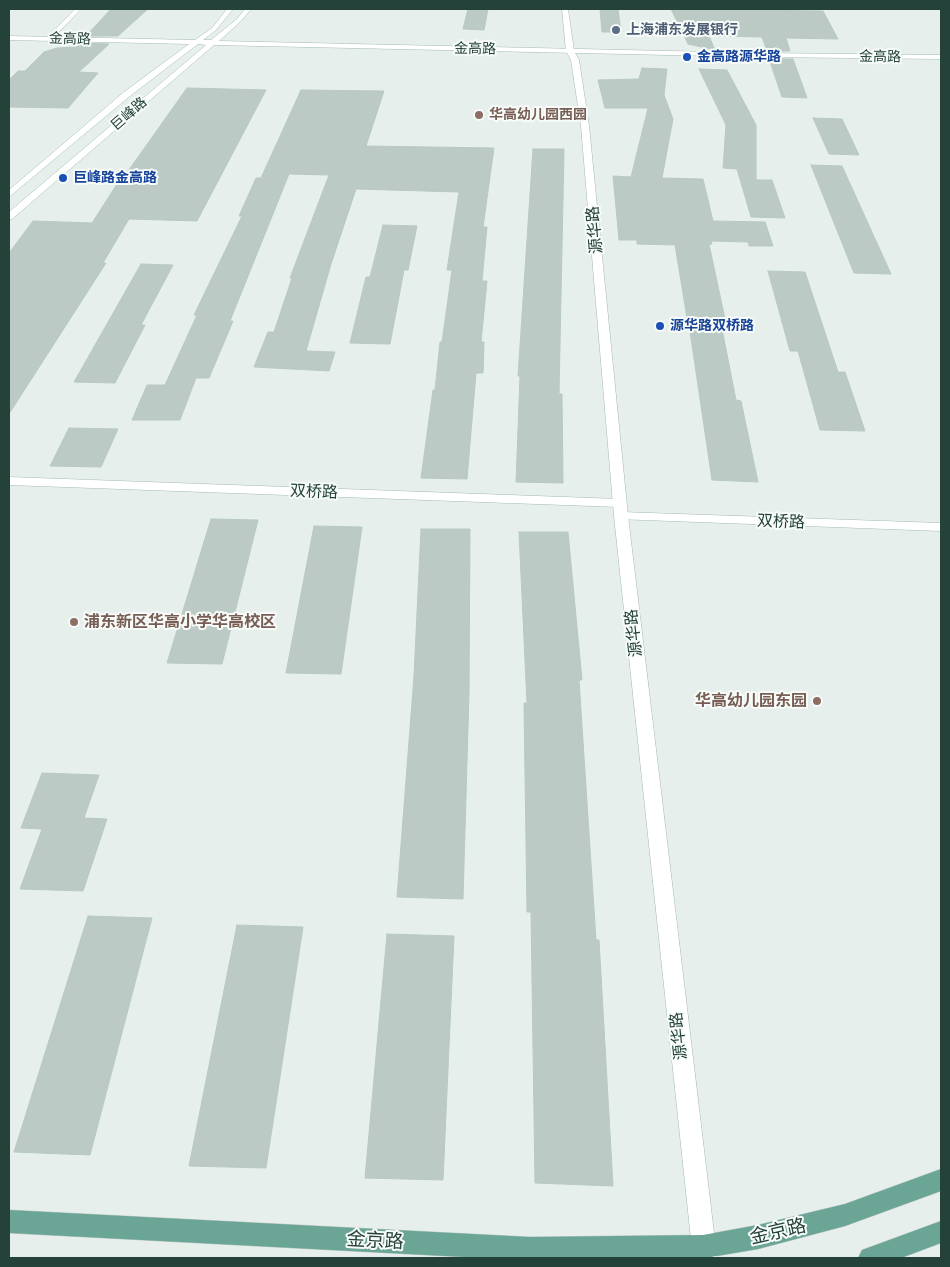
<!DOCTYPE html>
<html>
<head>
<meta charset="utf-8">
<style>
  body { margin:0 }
  #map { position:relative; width:950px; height:1267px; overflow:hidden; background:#e6efeb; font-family:Cabin,sans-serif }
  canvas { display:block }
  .frame { position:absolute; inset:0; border:10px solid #24423a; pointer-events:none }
</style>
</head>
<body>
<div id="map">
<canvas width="950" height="1267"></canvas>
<div class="frame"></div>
</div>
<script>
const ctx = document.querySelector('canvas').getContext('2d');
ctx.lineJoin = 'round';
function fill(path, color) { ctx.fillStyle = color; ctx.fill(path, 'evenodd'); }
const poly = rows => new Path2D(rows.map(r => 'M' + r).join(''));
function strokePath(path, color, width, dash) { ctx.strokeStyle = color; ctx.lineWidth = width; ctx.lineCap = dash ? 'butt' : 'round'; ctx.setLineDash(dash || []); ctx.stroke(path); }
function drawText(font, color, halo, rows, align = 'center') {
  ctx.font = font + ' Cabin,"Noto Sans SC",sans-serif'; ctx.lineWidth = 4; ctx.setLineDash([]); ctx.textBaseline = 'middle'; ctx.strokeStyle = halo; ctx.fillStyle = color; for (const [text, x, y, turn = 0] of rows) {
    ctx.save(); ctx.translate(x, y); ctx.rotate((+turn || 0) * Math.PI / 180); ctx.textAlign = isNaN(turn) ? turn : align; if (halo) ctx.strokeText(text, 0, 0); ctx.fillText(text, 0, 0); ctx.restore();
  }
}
const building = poly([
  [111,9,148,9,118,36,86,36,111,9],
  [468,9,488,9,484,30,463,29,468,9],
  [600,9,618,9,621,32,602,32,600,9],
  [671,9,823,11,838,39,786,38,790,51,767,51,762,37,709,36,715,50,688,44,671,9],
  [80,43,109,44,79,72,98,73,68,108,9,107,9,80,18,71,25,71,44,52,57,48,77,47,80,43],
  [769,59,793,59,807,98,782,97,769,59],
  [642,68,667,69,664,95,673,119,662,178,703,179,713,221,765,222,773,246,749,246,748,242,711,241,712,244,709,244,725,319,720,319,736,400,741,401,758,482,712,480,688,318,687,318,675,245,637,244,637,240,619,240,613,176,631,177,648,108,605,108,598,80,639,79,642,68],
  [699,69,727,70,756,125,756,180,772,180,785,218,751,217,737,169,723,168,726,125,699,69],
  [187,88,266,90,197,221,129,219,103,263,106,263,9,414,9,253,33,221,92,223,119,181,121,181,187,88],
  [301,90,384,91,366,146,494,148,483,227,487,227,482,281,487,281,481,342,484,342,483,373,476,373,467,479,421,478,433,390,435,390,440,342,442,342,452,270,447,270,459,192,356,189,331,264,306,351,335,352,329,371,254,367,268,332,274,332,292,278,290,278,329,175,289,174,230,321,233,321,209,378,196,378,180,420,132,420,147,385,165,385,197,315,194,315,242,216,239,216,256,178,261,178,301,90],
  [813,118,842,119,859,155,829,154,813,118],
  [533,149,564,149,559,394,562,394,563,483,516,482,520,376,518,376,533,149],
  [811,165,842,166,891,274,854,273,811,165],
  [383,225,417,226,408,270,404,270,390,344,350,343,366,277,370,277,383,225],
  [141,264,173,265,141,325,145,325,115,383,74,382,141,264],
  [768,271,805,272,838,372,845,372,865,431,820,430,798,351,790,351,768,271],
  [69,428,118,429,101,467,50,466,69,428],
  [211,519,258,520,222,664,167,663,211,519],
  [314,526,362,527,341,674,286,673,314,526],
  [421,529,470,529,469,693,463,899,397,897,414,676,421,529],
  [519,532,568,532,582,680,579,680,596,940,599,940,613,1186,535,1183,531,912,527,912,524,703,527,703,519,532],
  [42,773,99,775,84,818,107,819,83,891,20,889,42,829,21,828,42,773],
  [88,916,152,918,90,1155,14,1152,88,916],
  [237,925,303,927,266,1168,189,1166,237,925],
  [387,934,454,936,443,1180,365,1178,387,934]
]);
fill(building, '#bbcac4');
strokePath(building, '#b8c9c2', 1);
const street = poly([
  [75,9,81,9,51,40,47,40,47,38,75,9],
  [562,9,568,9,574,51,579,60,589,126,628,516,717,1258,693,1258,614,516,581,126,571,60,566,51,562,9]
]);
const secondary = poly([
  [227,9,233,9,216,30,203,40,211,40,237,19,245,9,251,9,241,21,219,41,760,53,941,55,941,59,760,57,214,45,12,219,9,220,9,212,206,45,198,44,130,96,9,197,9,190,124,92,189,44,9,40,9,36,195,40,212,28,227,9],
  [9,477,620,499,627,503,620,507,9,485,9,477],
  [621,512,941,523,941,531,616,519,614,516,616,513,621,512]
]);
const primary = poly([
  [941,1169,941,1191,845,1226,758,1249,705,1258,483,1258,9,1233,9,1210,530,1237,703,1235,758,1225,845,1204,941,1169],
  [941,1221,941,1243,901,1258,858,1258,862,1250,941,1221]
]);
strokePath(street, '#a8b8b2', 1);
strokePath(secondary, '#a4bbb3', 1);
strokePath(primary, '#c2cac8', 1);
fill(street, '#fff');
fill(secondary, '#fff');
fill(primary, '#6aa596');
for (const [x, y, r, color] of [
  [616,30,5,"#5c6f8a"],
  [687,57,5,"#1a4fb4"],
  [479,115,5,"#8d6e63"],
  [63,178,5,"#1a4fb4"],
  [660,326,5,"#1a4fb4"],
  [74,622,5,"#8d6e63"],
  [817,701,5,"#8d6e63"]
]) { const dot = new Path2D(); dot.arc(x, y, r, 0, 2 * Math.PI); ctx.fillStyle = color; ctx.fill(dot); strokePath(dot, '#f7fbf9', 2); }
drawText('bold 14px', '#4e5e75', '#f7fbf9', [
  ["上海浦东发展银行",626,30]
], 'left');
drawText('14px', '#24423a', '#f7fbf9', [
  ["金高路",70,39,2],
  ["金高路",475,49,1],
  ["金高路",880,57,1],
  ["巨峰路",129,114,-41]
]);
drawText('bold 14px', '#164399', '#f7fbf9', [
  ["金高路源华路",697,57],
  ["巨峰路金高路",73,178],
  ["源华路双桥路",670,326]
], 'left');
drawText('bold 14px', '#785e54', '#f7fbf9', [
  ["华高幼儿园西园",489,115]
], 'left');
drawText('16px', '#24423a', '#f7fbf9', [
  ["源华路",595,230,-95],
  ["双桥路",314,492,2],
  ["双桥路",781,522,2],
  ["源华路",634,633,-96],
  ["源华路",679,1036,-96]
]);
drawText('bold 16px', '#785e54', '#f7fbf9', [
  ["浦东新区华高小学华高校区",84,622],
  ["华高幼儿园东园",807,701,"right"]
], 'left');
drawText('19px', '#24423a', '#f7fbf9', [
  ["金京路",778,1232,-13],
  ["金京路",375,1241,3]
]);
</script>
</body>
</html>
